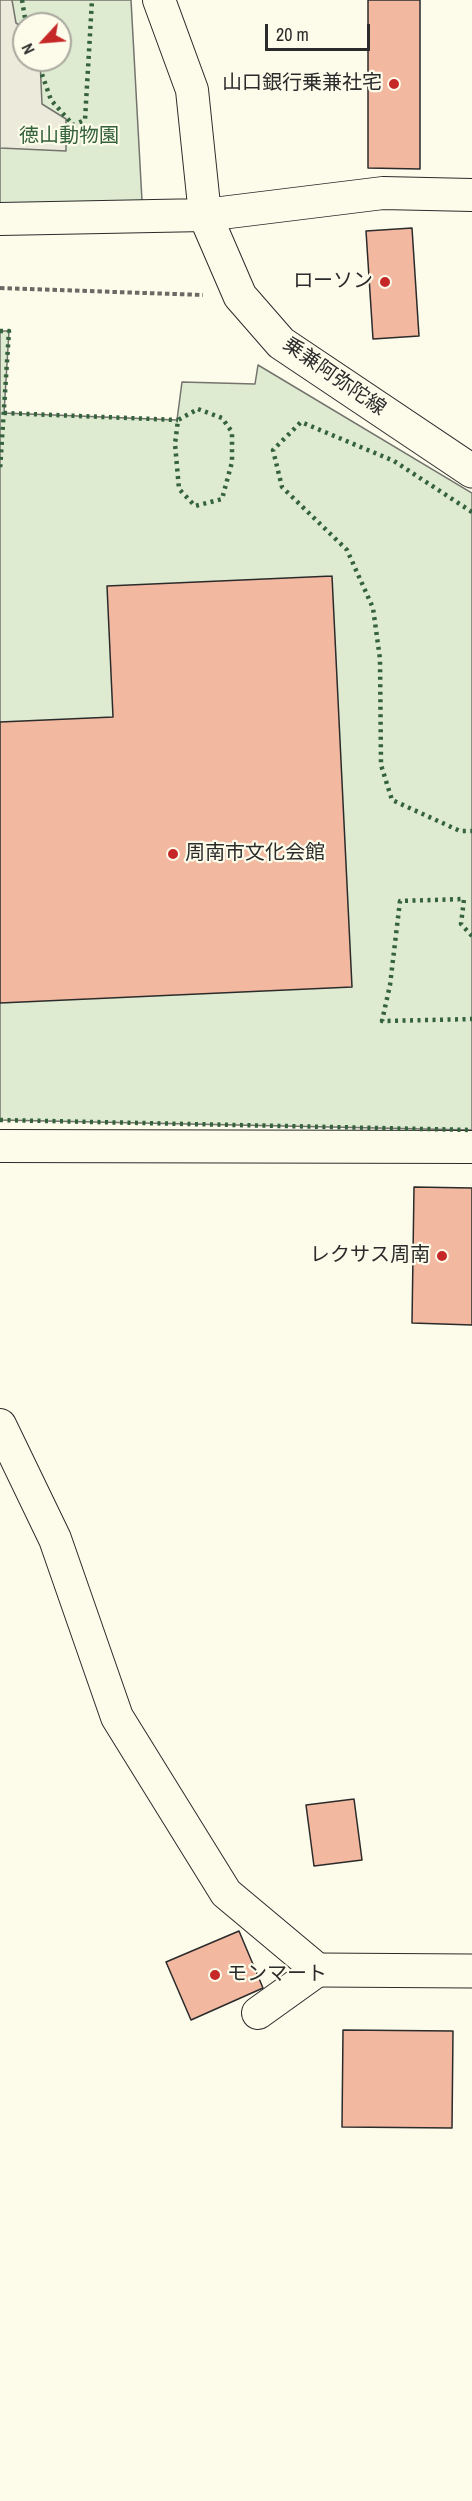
<!DOCTYPE html>
<html>
<head>
<meta charset="utf-8">
<style>
  body { margin:0 }
  #map { position:relative; width:472px; height:2501px; overflow:hidden; background:#fdfbea; font-family:"Archivo Narrow",sans-serif }
  canvas { display:block }
  .north { position:absolute; left:12px; top:12px; width:60px; height:60px; box-sizing:border-box; background:#fdfbea; border:2px solid #a9a89e; border-radius:50%; rotate:244deg; font-size:16px; font-weight:700; line-height:24px; text-align:center; color:#2b2b2b }
  .north::after { content:''; display:block; margin:auto; width:21px; height:27px; background:#c62828; clip-path:polygon(50% 0,100% 100%,50% 72%,0 100%) }
  .scale { position:absolute; left:265px; top:24px; width:105px; height:27px; box-sizing:border-box; border:3px solid #2b2b2b; border-top:0; padding-left:8px; font-size:18px; line-height:21px; white-space:nowrap; color:#2b2b2b; -webkit-text-stroke:4px #fdfbea; paint-order:stroke }
</style>
</head>
<body>
<div id="map">
<canvas width="472" height="2501"></canvas>
<div class="north">N</div>
<div class="scale">20 m</div>
</div>
<script>
const ctx = document.querySelector('canvas').getContext('2d');
ctx.lineJoin = 'round';
function fill(path, color) { ctx.fillStyle = color; ctx.fill(path, 'evenodd'); }
const poly = rows => new Path2D(rows.map(r => 'M' + r).join(''));
function strokePath(path, color, width, dash) { ctx.strokeStyle = color; ctx.lineWidth = width; ctx.lineCap = dash ? 'butt' : 'round'; ctx.setLineDash(dash || []); ctx.stroke(path); }
function drawText(font, color, halo, rows, align = 'center') {
  ctx.font = font + ' "Archivo Narrow","Noto Sans JP",sans-serif'; ctx.lineWidth = 4.5; ctx.setLineDash([]); ctx.textBaseline = 'middle'; ctx.strokeStyle = halo; ctx.fillStyle = color; for (const [text, x, y, turn = 0] of rows) {
    ctx.save(); ctx.translate(x, y); ctx.rotate((+turn || 0) * Math.PI / 180); ctx.textAlign = isNaN(turn) ? turn : align; if (halo) ctx.strokeText(text, 0, 0); ctx.fillText(text, 0, 0); ctx.restore();
  }
}
const green = poly([
  [0,0,131,0,143,219,0,214,0,0],
  [24,24,60,24,60,60,24,60,24,24],
  [0,331,9,331,4,413,177,420,182,382,255,384,258,365,472,493,472,1130,0,1120,0,331]
]);
fill(green, '#deebd1');
strokePath(green, '#74746e', 1.5);
const parking = poly([
  [0,0,12,0,16,23,24,28,24,60,40,60,42,104,66,119,66,151,0,148,0,0]
]);
fill(parking, '#eceadb');
strokePath(parking, '#74746e', 1.5);
const building = poly([
  [368,0,420,0,420,169,368,168,368,0],
  [412,228,419,336,373,339,366,231,412,228],
  [332,576,352,987,0,1003,0,722,113,717,107,586,332,576],
  [414,1187,472,1188,472,1325,412,1323,414,1187],
  [354,1799,362,1860,314,1866,306,1805,354,1799],
  [239,1931,263,1988,191,2020,166,1962,239,1931],
  [343,2030,453,2031,452,2128,342,2127,343,2030]
]);
fill(building, '#f2b8a0');
strokePath(building, '#2b2b2b', 1.5);
const street = poly([
  [159,0,192,90,205,215],
  [0,219,205,215,383,193,472,195],
  [0,1146,472,1147],
  [0,1425,55,1539,117,1717,226,1893,318,1970,258,2013]
]);
const secondary = poly([
  [205,215,240,296,281,343,472,471],
  [318,1970,472,1971]
]);
strokePath(street, '#2b2b2b', 34);
strokePath(secondary, '#2b2b2b', 35);
strokePath(poly([
  [0,288,203,295]
]), '#6a6964', 4, [4.5, 3]);
strokePath(street, '#fdfbea', 32);
strokePath(secondary, '#fdfbea', 33);
strokePath(poly([
  [22,0,26,24],
  [37,60,51,100,73,125,85,120,92,0],
  [0,331,9,331,0,470],
  [198,409,222,418,232,432,232,462,222,499,195,506,179,489,175,444,178,420,198,409],
  [4,413,178,420],
  [472,512,394,461,301,422,273,450,282,487,347,550,373,608,380,659,381,765,392,800,460,831,472,831],
  [472,936,461,924,464,899,400,901,390,985,382,1021,472,1019],
  [0,1120,472,1130]
]), '#34623c', 4.5, [3, 4.5]);
for (const [x, y, r, color] of [
  [394,84,6,"#c62828"],
  [385,282,6,"#c62828"],
  [173,854,6,"#c62828"],
  [442,1256,6,"#c62828"],
  [215,1975,6,"#c62828"]
]) { const dot = new Path2D(); dot.arc(x, y, r, 0, 2 * Math.PI); ctx.fillStyle = color; ctx.fill(dot); strokePath(dot, '#fdfbea', 2); }
drawText('20px', '#2b2b2b', '#fdfbea', [
  ["山口銀行乗兼社宅",382,84],
  ["ローソン",373,282],
  ["周南市文化会館",185,854,"left"],
  ["レクサス周南",430,1256],
  ["モンマート",227,1975,"left"]
], 'right');
drawText('20px', '#34623c', '#fdfbea', [
  ["徳山動物園",69,137]
]);
drawText('20px', '#2b2b2b', '#fdfbea', [
  ["乗兼阿弥陀線",334,377,35]
]);
</script>
</body>
</html>
